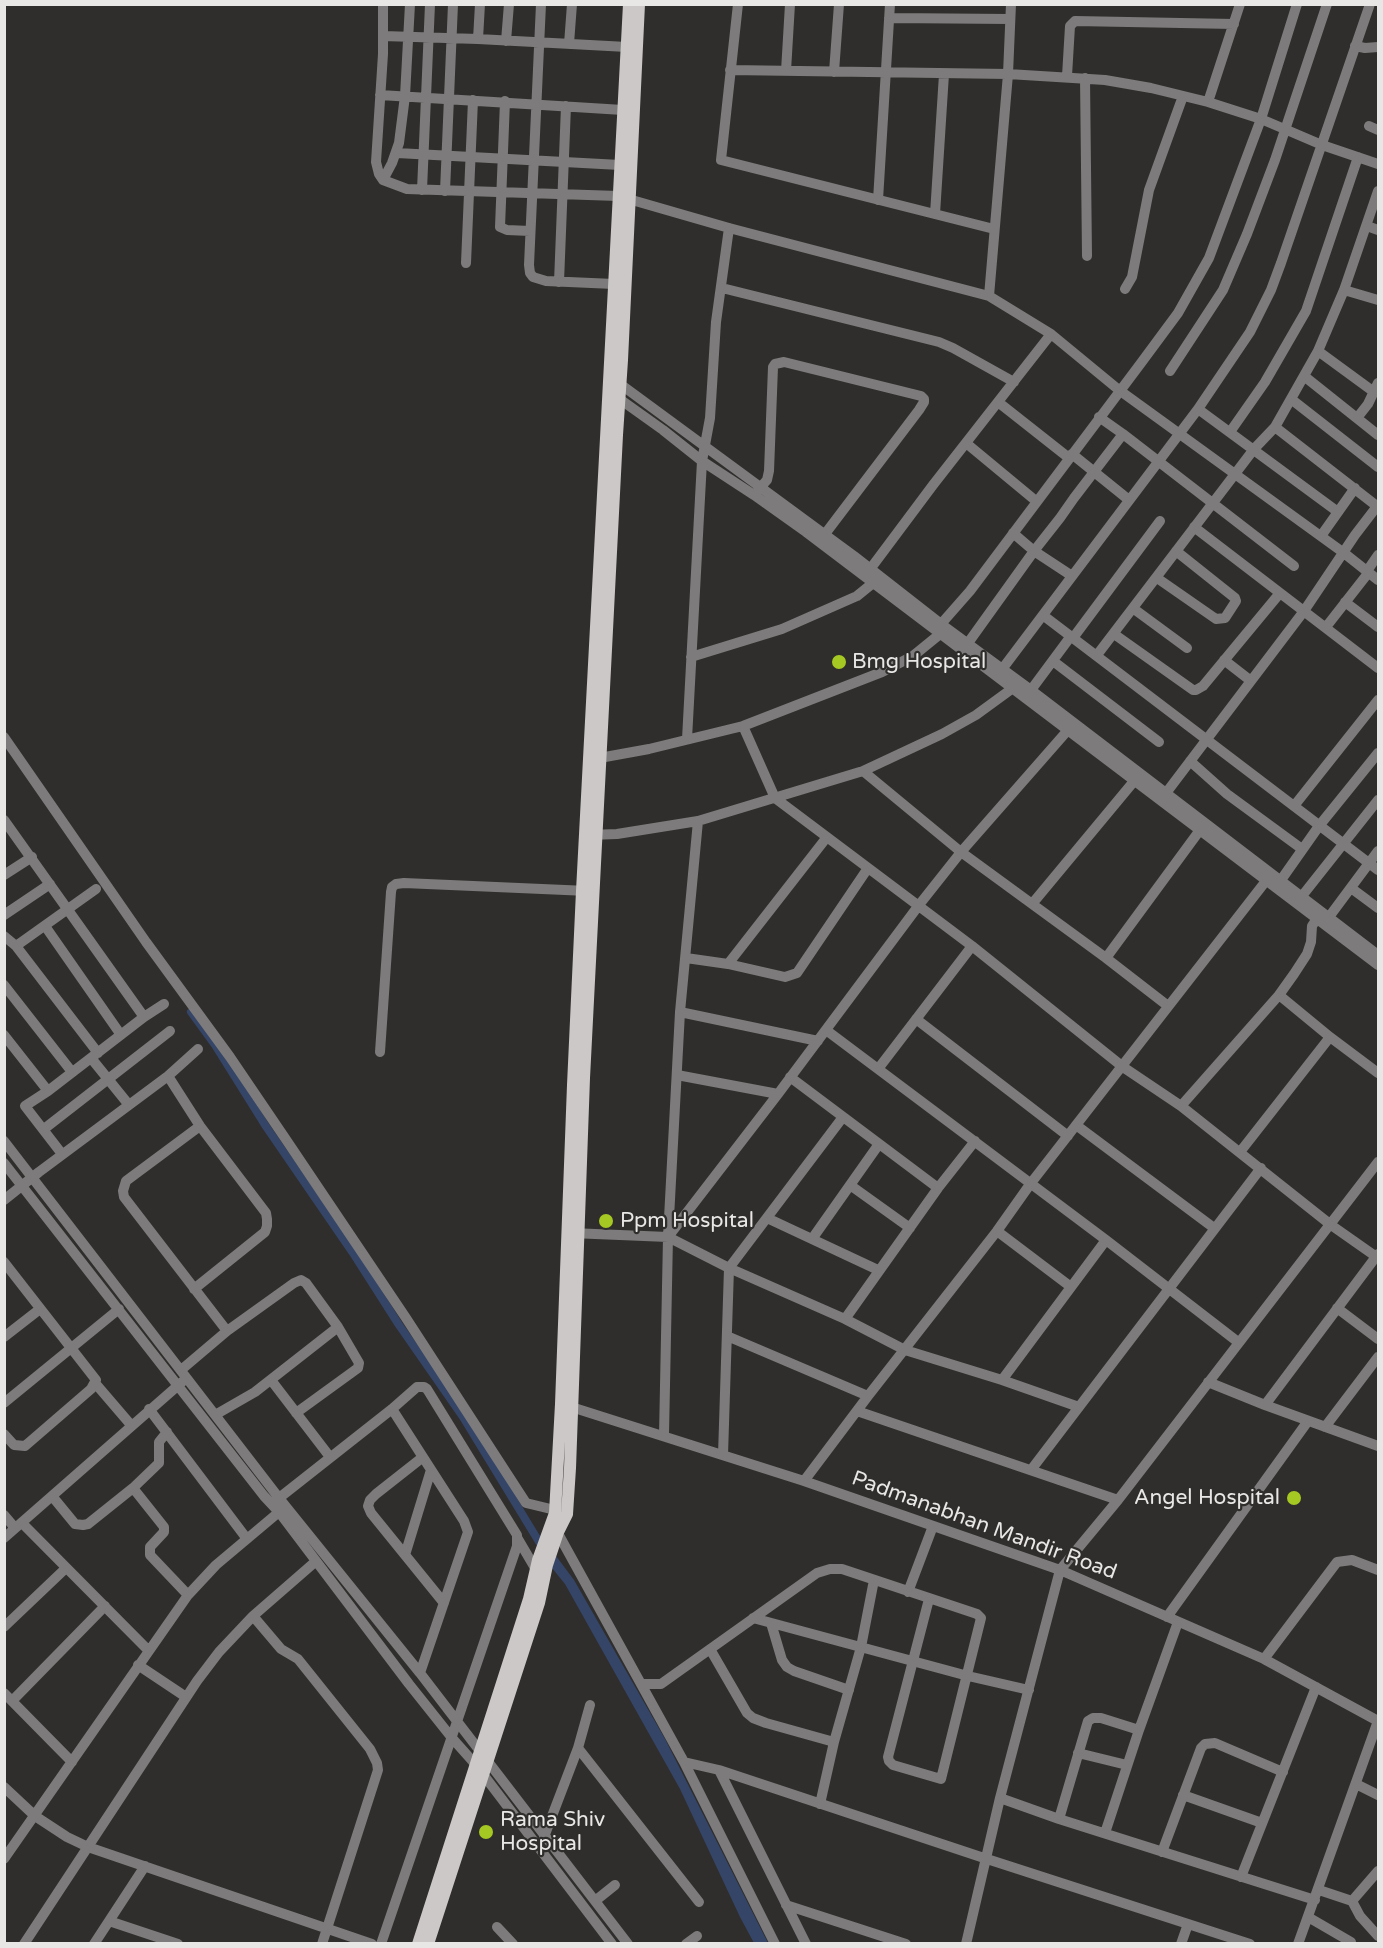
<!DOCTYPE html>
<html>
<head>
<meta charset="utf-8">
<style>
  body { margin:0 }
  #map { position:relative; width:1383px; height:1948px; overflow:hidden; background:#302e2c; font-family:"Varela Round",sans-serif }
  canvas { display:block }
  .frame { position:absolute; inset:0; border:6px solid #e9e7e6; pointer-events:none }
</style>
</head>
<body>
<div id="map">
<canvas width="1383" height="1948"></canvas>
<div class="frame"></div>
</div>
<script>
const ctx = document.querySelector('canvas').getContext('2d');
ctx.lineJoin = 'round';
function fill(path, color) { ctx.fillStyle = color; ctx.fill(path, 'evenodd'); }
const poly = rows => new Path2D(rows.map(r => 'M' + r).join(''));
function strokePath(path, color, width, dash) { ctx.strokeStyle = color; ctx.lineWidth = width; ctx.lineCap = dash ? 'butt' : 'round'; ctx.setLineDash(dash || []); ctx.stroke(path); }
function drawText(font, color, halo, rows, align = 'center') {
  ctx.font = font + ' "Varela Round",sans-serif'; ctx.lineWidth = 4.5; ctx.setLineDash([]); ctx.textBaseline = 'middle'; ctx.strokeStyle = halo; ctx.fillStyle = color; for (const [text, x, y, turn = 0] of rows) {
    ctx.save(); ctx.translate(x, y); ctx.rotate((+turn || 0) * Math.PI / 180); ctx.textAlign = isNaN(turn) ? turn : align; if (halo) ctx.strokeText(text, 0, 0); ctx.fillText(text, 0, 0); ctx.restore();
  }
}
fill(poly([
  [556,1556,574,1580,665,1739,768,1943,754,1943,740,1917,680,1789,565,1584,552,1568]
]), '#354568');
strokePath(poly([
  [191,1012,215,1045,265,1125,355,1256,399,1325,463,1417,544,1550]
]), '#354568', 8);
strokePath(poly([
  [383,4,383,54,376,162,379,174,383,180,407,189,618,196,729,228,989,296,1051,334,1119,390,1344,553,1378,580],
  [541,4,529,265,530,273,533,277,546,281,614,284],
  [738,4,721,160,994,229],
  [889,18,1010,19],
  [383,36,478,39,627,47],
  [478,39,480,4],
  [506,41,509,4],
  [569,44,572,4],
  [1355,46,1365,48,1378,47],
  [730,70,1008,74,1105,80,1151,88,1208,102,1261,119,1322,145,1378,164],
  [786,71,790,4],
  [834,72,839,4],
  [1067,76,1070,26,1075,21,1234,24],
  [1085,78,1087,256],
  [380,95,623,110],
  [505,101,500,227,507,230,530,231],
  [1208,102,1240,4],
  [1369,126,1378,130],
  [397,153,620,165],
  [383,180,392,163,399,143,405,96,410,4],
  [422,190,430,4],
  [445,191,453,4],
  [878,200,890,4],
  [935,214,944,74],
  [1367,226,1378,230],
  [466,263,473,100],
  [559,282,566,106],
  [722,288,939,342,953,348,1014,382],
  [1125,289,1132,277,1149,190,1183,96],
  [1344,290,1378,300],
  [989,296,1008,74,1011,4],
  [1318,351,1374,392],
  [1170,371,1223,290,1247,234,1275,160,1327,4],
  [1304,376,1378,435],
  [616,381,854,556,941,624,1031,690,1378,955],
  [614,395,663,430,702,461,754,495,806,532,1378,965],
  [1291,399,1378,467],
  [998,402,1069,458],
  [1198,409,1338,512],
  [1357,418,1368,404,1378,383],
  [1275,427,1378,507],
  [1230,432,1265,382,1306,311,1358,157],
  [1123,434,1294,566],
  [966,443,1036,501],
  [1072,454,1129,500],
  [758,490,767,480,769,471,773,367,775,364,784,362,921,396,924,399,924,402,919,410,825,534],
  [1194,527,1378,668],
  [1013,533,1034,551,1072,576],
  [1321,536,1355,488],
  [1367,571,1378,555],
  [868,572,933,485,1051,334],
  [1157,578,1216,619,1225,618,1236,601,1235,598,1176,551],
  [1345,602,1378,627],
  [1134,609,1187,648],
  [1044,616,1378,870],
  [941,624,970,591,1141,363,1178,313,1209,258,1261,119,1297,4],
  [1326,627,1369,572],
  [1114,634,1193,690,1196,690,1203,686,1280,593],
  [1073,638,1160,521],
  [968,643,1034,551,1060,518,1074,498,1123,434,1099,417],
  [1097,655,1254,449,1275,427,1318,351,1344,290,1378,191],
  [691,657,782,629,857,596,873,583],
  [1224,660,1251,681],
  [1053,661,1159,742],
  [1003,668,1198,409,1250,332,1271,290,1281,263,1370,4],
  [1031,690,1071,636],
  [743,726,775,798,972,946,1123,1067,1181,1106,1331,1225,1378,1258],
  [4,737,146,942,230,1057,287,1141,406,1318,526,1503,555,1510],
  [687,739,702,461,710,418,716,322,729,228],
  [594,759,649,749,743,726,882,672,913,656,940,634],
  [1190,761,1227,794,1302,849],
  [863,771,961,852,1106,958,1168,1006],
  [1163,797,1304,611,1355,535,1378,505],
  [1294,806,1378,700],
  [4,820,144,1017],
  [589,835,617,834,698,821,863,771,942,734,976,715,1013,688],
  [4,875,32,857],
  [1281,880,1319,826,1378,753],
  [1351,888,1378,908],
  [1302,896,1378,800],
  [1032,904,1135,780],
  [4,915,50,884],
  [1329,917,1378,851],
  [45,926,121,1035],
  [4,936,16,946,98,1053],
  [16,946,96,889],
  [686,958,728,964,785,977,797,973,868,868],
  [1106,958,1200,830],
  [728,964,827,837],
  [4,985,72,1072],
  [1279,995,1330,1037,1378,1073],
  [680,1012,818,1041],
  [916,1019,1068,1136],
  [826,1030,1106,1240,1238,1342],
  [4,1035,48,1091],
  [380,1052,391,892,392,887,396,884,404,883,588,891],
  [91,1058,129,1105],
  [878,1069,972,946],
  [677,1075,778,1094],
  [168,1076,200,1126,266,1213,267,1219,267,1226,265,1232,194,1289],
  [790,1077,938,1188],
  [1181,1106,1279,995,1294,974,1307,954,1311,942,1312,926,1320,914],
  [1076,1125,1214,1228],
  [200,1126,126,1181,123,1191,124,1197,227,1331],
  [44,1129,170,1031],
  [4,1141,279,1498,420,1673,628,1944],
  [1240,1152,1330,1037],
  [62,1154,25,1106,48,1091,144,1017,164,1004],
  [4,1163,264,1496,279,1512,409,1684,452,1738,476,1765,612,1944],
  [850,1185,910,1228],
  [4,1200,39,1172,168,1076,198,1049],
  [767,1218,878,1270],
  [997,1231,1071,1287],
  [571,1233,668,1237,729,1268,845,1319,905,1350,1002,1380,1079,1407],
  [668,1237,778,1094,919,905,961,852,1068,730],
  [812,1239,879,1144],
  [4,1262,96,1380,91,1389,25,1446,14,1445,4,1434],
  [1337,1308,1378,1339],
  [845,1319,938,1188,975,1141],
  [727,1336,868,1396],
  [4,1337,40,1309],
  [181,1370,227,1331,294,1283,301,1280,306,1283,338,1327,359,1363,358,1368,296,1413],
  [271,1380,330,1457],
  [1002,1380,1106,1240],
  [1208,1382,1265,1405,1378,1446],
  [95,1383,131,1425],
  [4,1403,119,1309],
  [565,1405,804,1481,1060,1570,1264,1659,1378,1721],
  [1265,1405,1378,1254],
  [149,1409,247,1539],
  [392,1409,464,1521,468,1532,420,1673],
  [857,1411,1118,1500],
  [215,1415,255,1392,338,1327],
  [1325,1427,1378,1357],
  [167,1432,159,1442,159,1463,133,1488,164,1527,164,1532,150,1547,150,1555,188,1595],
  [664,1435,668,1237,680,1012,698,821],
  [723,1455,729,1268,843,1117],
  [423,1457,376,1494,370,1500,368,1506,371,1513,444,1603],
  [1031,1470,1261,1168],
  [804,1481,868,1396,997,1231,1031,1183,1269,877],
  [52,1496,75,1524,83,1525,88,1524,133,1488],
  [274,1502,392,1409,417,1387,424,1387,427,1389,517,1535,517,1546,381,1944],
  [4,1515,15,1528],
  [22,1523,148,1650],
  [555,1528,684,1762],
  [4,1538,182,1382],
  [518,1539,535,1568,540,1571],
  [405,1555,431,1470],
  [908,1592,933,1526],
  [253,1616,281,1649,298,1659,370,1749,377,1763,378,1770,322,1944],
  [1167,1617,1308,1421],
  [753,1618,968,1676,1029,1690],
  [771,1623,782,1660,787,1667,794,1671,849,1690],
  [4,1627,66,1568],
  [710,1649,747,1713,753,1718,766,1723,834,1742],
  [1264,1659,1337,1562,1352,1560,1378,1570],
  [138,1665,186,1697],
  [642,1684,661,1684,817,1573,830,1569,842,1569,977,1614,981,1618,941,1779,893,1765,889,1761,888,1757,929,1599],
  [4,1693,72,1762],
  [12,1701,105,1606],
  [578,1748,699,1902],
  [1078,1753,1127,1765],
  [719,1770,806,1944],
  [1356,1784,1378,1795],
  [4,1787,35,1816,67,1837,88,1847,372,1944],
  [1183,1795,1262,1823],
  [1000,1798,1059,1819,1315,1900],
  [820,1804,834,1742,861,1647,874,1580],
  [1059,1819,1088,1721,1093,1718,1101,1718,1139,1730],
  [1105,1833,1139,1730,1178,1622],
  [544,1837,578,1748,590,1705],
  [1162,1852,1201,1748,1205,1744,1215,1743,1283,1772],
  [4,1859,188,1595,216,1565,279,1512],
  [1241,1877,1316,1687],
  [1319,1890,1352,1901,1360,1916,1378,1936],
  [595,1901,615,1885],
  [1352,1901,1378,1871],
  [786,1905,906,1944],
  [1308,1917,1351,1942],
  [109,1921,178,1944],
  [497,1927,513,1944],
  [24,1944,197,1681,219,1652,253,1616,315,1562],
  [94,1944,145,1866],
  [686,1944,697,1936],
  [775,1944,684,1762,719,1770,987,1859,1250,1944],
  [966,1944,1000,1798,1060,1570,1118,1500,1378,1162],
  [1181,1944,1188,1924],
  [1298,1944,1378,1721]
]), '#7d7b7b', 10);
strokePath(poly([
  [418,1944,529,1599,538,1560,555,1513,561,1404,573,1085,582,891,629,4],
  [428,1944,539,1603,547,1565,558,1532,567,1514,570,1468,584,1078,617,435,622,360,639,4]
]), '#cbc8c7', 12);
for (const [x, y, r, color] of [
  [839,662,8,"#a5c822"],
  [606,1221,8,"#a5c822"],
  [1294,1498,8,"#a5c822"],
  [486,1832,8,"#a5c822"]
]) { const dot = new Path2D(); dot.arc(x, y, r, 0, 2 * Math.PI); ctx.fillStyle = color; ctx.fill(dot); strokePath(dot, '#302e2c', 2); }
drawText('21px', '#e9e7e6', '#302e2c', [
  ["Bmg Hospital",852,662],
  ["Ppm Hospital",620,1221],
  ["Angel Hospital",1280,1498,"right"],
  ["Rama Shiv",500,1820],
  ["Hospital",500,1844]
], 'left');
drawText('21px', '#e9e7e6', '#302e2c', [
  ["Padmanabhan Mandir Road",984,1526,20]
]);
</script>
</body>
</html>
